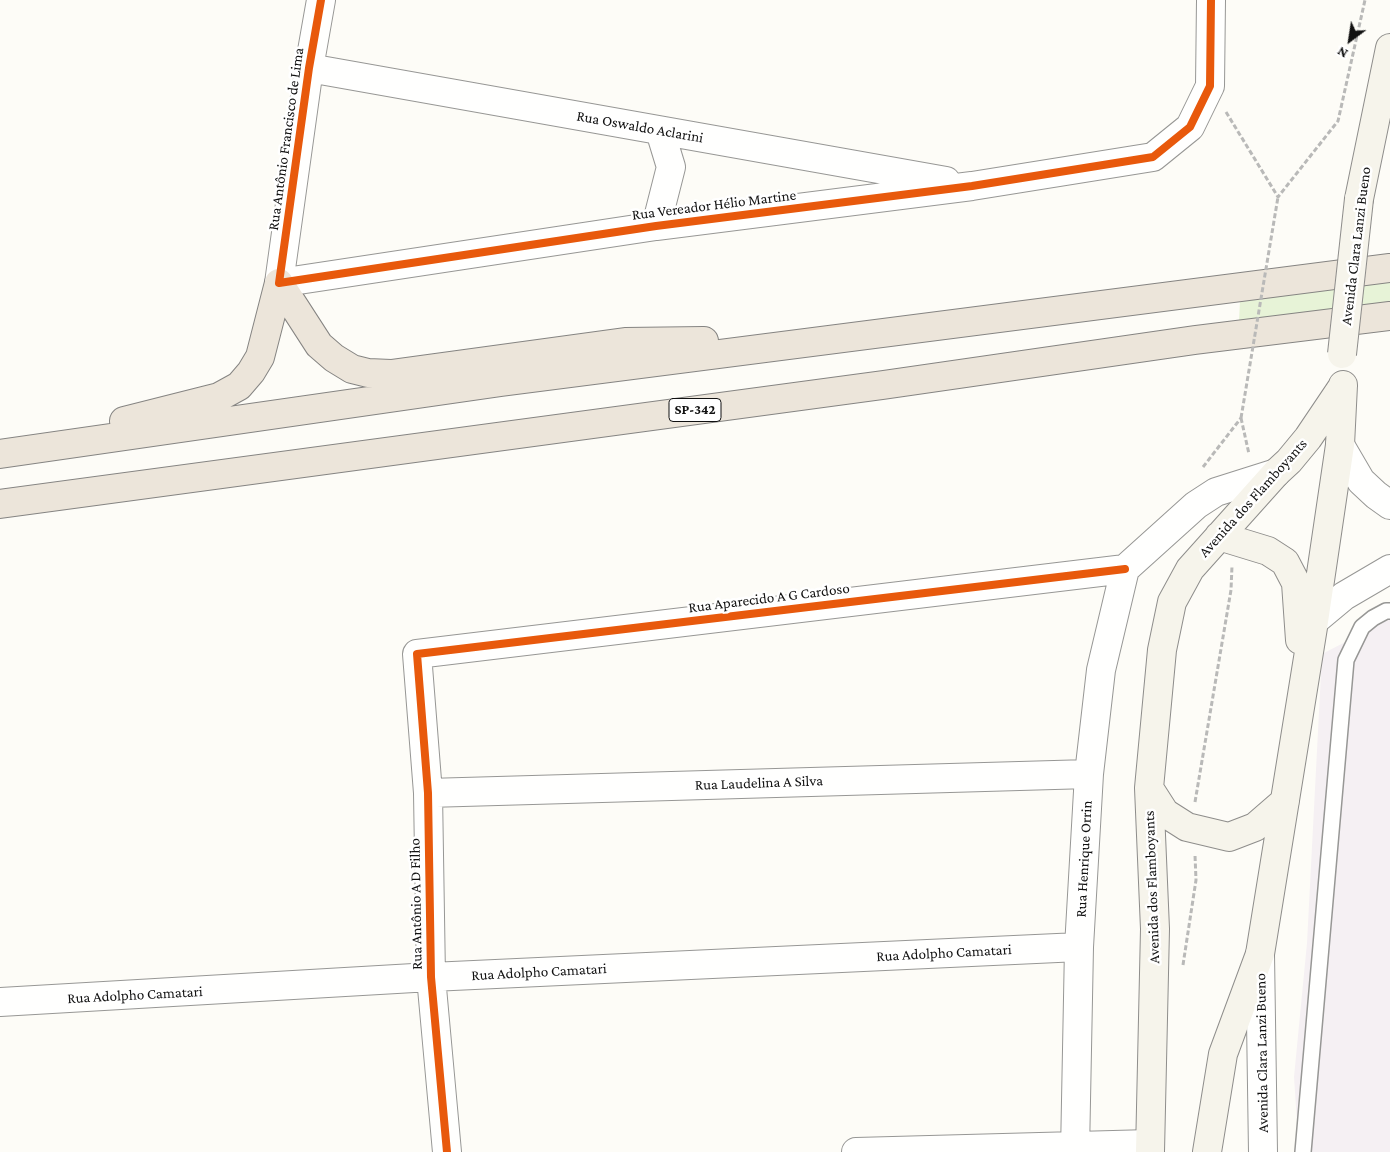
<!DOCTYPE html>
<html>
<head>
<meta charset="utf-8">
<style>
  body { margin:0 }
  #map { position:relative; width:1390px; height:1152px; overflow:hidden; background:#fdfcf7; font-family:"Crimson Pro",serif }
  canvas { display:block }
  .north { position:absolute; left:1325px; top:15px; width:50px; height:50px; -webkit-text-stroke:4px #fff; paint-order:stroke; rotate:211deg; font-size:14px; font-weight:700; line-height:20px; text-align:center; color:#111 }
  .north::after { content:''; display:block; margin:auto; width:18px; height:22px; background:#111; clip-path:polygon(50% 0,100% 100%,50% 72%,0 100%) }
</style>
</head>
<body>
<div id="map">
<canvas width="1390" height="1152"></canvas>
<div class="north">N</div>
</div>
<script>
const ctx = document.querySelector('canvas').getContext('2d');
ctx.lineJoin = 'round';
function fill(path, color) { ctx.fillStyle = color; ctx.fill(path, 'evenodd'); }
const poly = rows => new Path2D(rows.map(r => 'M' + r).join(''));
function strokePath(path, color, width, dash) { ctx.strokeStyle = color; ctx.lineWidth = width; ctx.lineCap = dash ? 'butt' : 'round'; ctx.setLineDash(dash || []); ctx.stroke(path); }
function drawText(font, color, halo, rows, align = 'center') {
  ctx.font = font + ' "Crimson Pro",serif'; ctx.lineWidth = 5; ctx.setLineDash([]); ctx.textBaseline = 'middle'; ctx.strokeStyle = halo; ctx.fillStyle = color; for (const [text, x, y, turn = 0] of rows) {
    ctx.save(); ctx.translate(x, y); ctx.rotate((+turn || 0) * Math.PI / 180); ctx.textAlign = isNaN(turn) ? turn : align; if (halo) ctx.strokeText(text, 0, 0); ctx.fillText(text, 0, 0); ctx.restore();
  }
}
fill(poly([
  [1390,619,1390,1152,1299,1152,1294,1077,1307,943,1322,654]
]), '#f5f0f3');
fill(poly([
  [1390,280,1390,302,1239,321,1240,301]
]), '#e7f3d7');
const service = poly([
  [1303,1152,1346,660,1362,627,1373,618,1386,611,1390,611]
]);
const minor = poly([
  [321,0,309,68,279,283,656,226,972,186,1153,157,1190,127,1210,86,1211,0],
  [309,68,946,181],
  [656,226,671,167,660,131],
  [1125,569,1196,505,1216,492,1276,473],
  [428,793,1089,774],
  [1260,954,1263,1152],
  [0,1002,431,977,1079,947],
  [447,1152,431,977,428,793,417,654,1125,569],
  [856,1152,1150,1144],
  [1075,1152,1079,947,1089,774,1101,670,1125,569]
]);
const tertiary = poly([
  [1340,445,1361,481,1376,495,1390,505],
  [1314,621,1344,596,1390,569]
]);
const secondary = poly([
  [1359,199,1390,48],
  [1219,536,1268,551,1285,562,1296,583,1300,640],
  [1149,788,1165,813,1187,827,1229,837,1255,827,1285,801],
  [1150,1152,1155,929,1149,788,1162,650,1172,602,1190,569,1276,473,1289,461,1308,438,1343,386],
  [1207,1152,1223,1054,1260,954,1314,621,1340,445,1343,385]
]);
const trunk = poly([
  [279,283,319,345,334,358,352,369,368,373,391,374,625,342,704,341],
  [124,421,219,397,239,386,251,372,260,357,279,283],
  [0,454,501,382,1390,268],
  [0,504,883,385,1195,340,1390,316]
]);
strokePath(service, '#979795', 18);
strokePath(minor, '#979795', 30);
strokePath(tertiary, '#979795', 30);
strokePath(secondary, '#8e8d8b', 30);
strokePath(trunk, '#858482', 30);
strokePath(poly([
  [1226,112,1278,197,1338,121,1365,0],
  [1241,418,1249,454],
  [1203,467,1241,418],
  [1195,802,1231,590,1232,566],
  [1183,965,1196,880,1195,855]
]), '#b9b9b8', 3, [5, 2.5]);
strokePath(service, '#fffffe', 15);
strokePath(minor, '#fffffe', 28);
strokePath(tertiary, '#fffffe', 28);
strokePath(secondary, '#f6f4eb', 28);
strokePath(trunk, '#ece5da', 28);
const secondaryBridge = poly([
  [1342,354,1359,199]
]);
strokePath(secondaryBridge, '#8e8d8b', 30, []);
strokePath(poly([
  [1241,418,1278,197]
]), '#b9b9b8', 3, [5, 2.5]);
strokePath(secondaryBridge, '#f6f4eb', 28);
strokePath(poly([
  [321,0,309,68,279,283,656,226,972,186,1153,157,1190,127,1210,86,1211,0],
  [447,1152,431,977,428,793,417,654,1125,569]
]), '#e8590c', 8);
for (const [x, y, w] of [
  [695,410,52]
]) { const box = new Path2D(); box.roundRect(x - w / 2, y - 11.5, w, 23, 4); ctx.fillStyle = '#fff'; ctx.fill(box); strokePath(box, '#111', 1); }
drawText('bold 14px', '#111', null, [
  ["SP-342",695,410]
]);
drawText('15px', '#111', '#fff', [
  ["Rua Oswaldo Aclarini",640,127,10],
  ["Rua Antônio Francisco de Lima",286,139,-82],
  ["Rua Vereador Hélio Martine",714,205,-7],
  ["Avenida Clara Lanzi Bueno",1356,246,-83],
  ["Avenida dos Flamboyants",1253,498,-48],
  ["Rua Aparecido A G Cardoso",769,598,-7],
  ["Rua Laudelina A Silva",759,783,-2],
  ["Rua Henrique Orrin",1084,859,-87],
  ["Avenida dos Flamboyants",1152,887,-92],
  ["Rua Antônio A D Filho",416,904,-91],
  ["Rua Adolpho Camatari",944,953,-3],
  ["Rua Adolpho Camatari",539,972,-3],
  ["Rua Adolpho Camatari",135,995,-3],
  ["Avenida Clara Lanzi Bueno",1262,1053,-91]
]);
</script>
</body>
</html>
